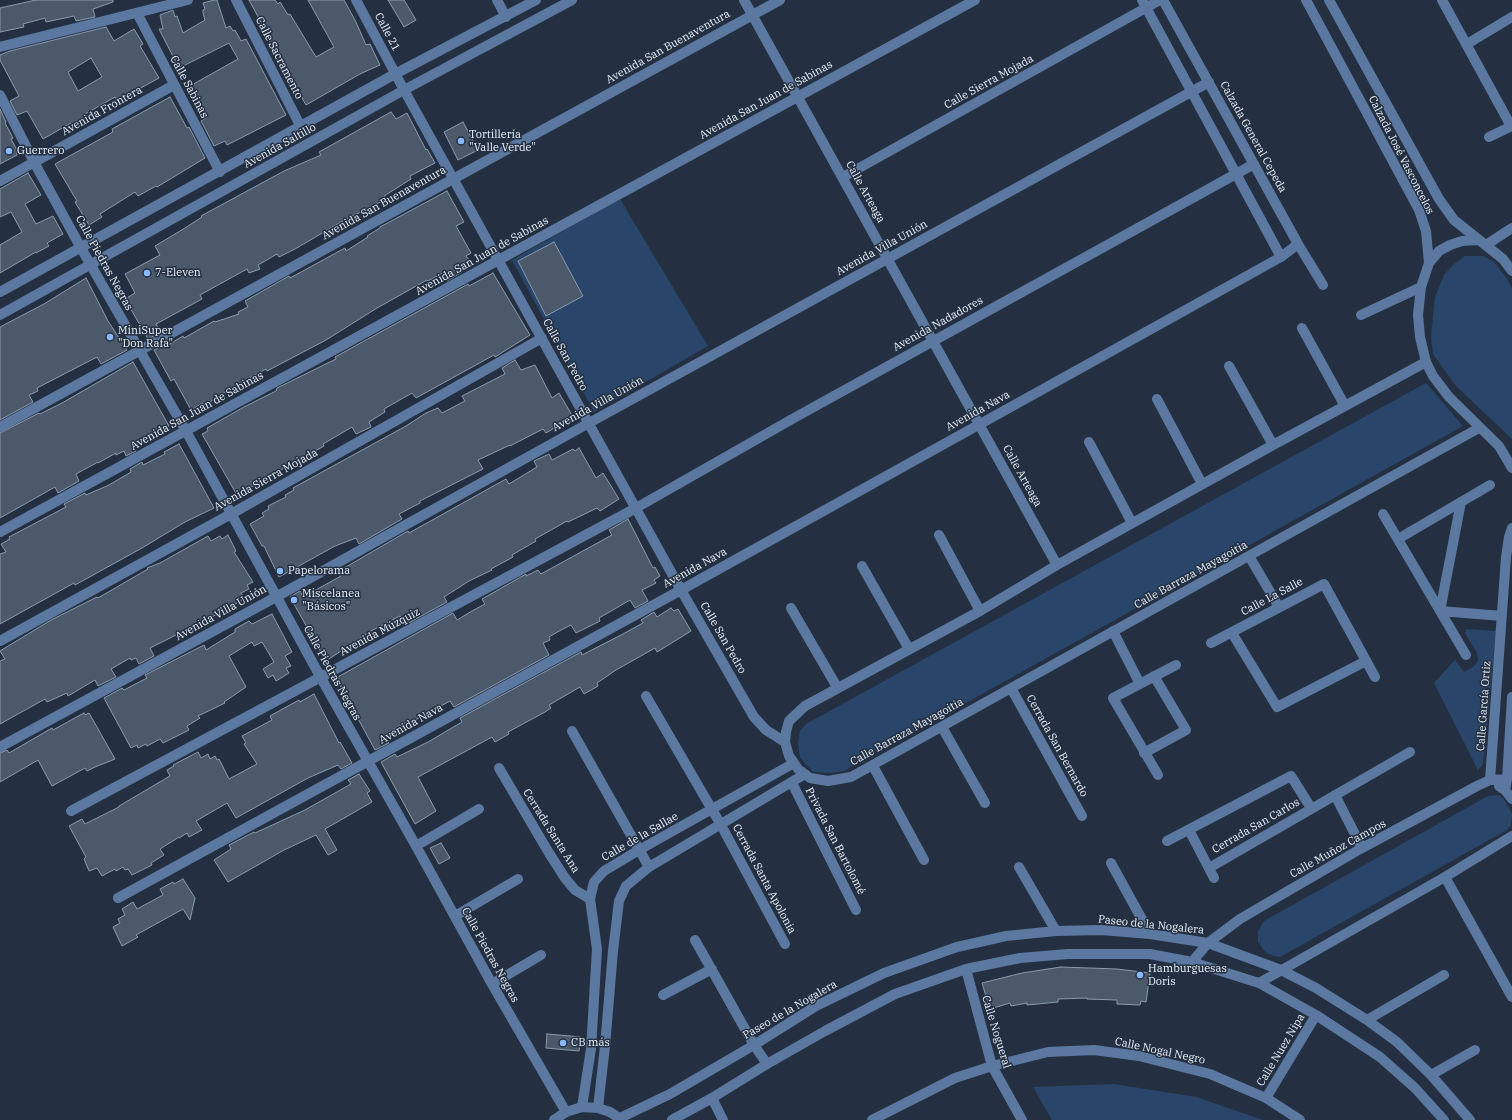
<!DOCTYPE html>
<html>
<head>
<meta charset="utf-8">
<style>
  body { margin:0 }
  canvas { display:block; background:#243041 }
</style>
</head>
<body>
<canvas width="1512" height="1120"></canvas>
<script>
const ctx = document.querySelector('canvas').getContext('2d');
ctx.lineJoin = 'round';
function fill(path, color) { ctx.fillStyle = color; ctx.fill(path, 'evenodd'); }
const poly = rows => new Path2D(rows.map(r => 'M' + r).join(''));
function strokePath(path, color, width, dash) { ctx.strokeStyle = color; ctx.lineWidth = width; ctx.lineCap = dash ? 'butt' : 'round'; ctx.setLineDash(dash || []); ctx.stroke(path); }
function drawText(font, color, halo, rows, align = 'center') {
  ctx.font = font + ' "IBM Plex Serif",serif'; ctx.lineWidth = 3; ctx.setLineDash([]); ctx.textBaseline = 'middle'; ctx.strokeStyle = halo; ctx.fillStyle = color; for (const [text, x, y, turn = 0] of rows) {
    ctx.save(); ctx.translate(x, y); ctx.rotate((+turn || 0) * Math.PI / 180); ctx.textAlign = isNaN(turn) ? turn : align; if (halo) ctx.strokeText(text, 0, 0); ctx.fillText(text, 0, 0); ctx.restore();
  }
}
fill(poly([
  [620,199,708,346,594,412,512,260],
  [1465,256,1483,256,1494,262,1507,279,1512,288,1512,439,1456,386,1433,354,1431,337,1435,297,1444,275,1453,265],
  [1426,383,1463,426,844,771,830,773,814,772,805,764,800,757,798,743,800,731,806,724],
  [1466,629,1496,631,1483,764,1478,770,1434,683,1455,660,1464,672,1473,667,1477,663,1478,659,1477,653,1465,633],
  [1498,795,1504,799,1512,814,1511,825,1507,830,1280,957,1274,956,1266,953,1258,942,1258,931,1264,921,1488,796],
  [1114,1084,1196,1097,1263,1120,1052,1120,1033,1087]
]), '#29456a');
const building = poly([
  [36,0,113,0,113,2,93,9,95,17,76,21,74,16,46,22,45,18,23,24,24,27,0,32,0,8,36,0],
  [214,0,217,0,226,28,230,26,233,31,235,30,241,41,246,39,286,115,227,145,225,141,214,146,201,121,207,117,190,86,238,59,229,43,179,68,159,29,163,29,160,15,173,10,175,17,177,16,183,33,205,20,203,13,203,10,205,9,203,3,214,0],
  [249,0,275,0,278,4,280,2,288,15,290,14,316,57,334,47,308,0,344,0,355,20,366,45,370,44,380,65,360,74,306,105,263,30,264,28,249,0],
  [388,0,404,0,416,20,404,27,388,0],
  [106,27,114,41,134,29,143,44,140,46,159,78,117,101,115,97,85,114,87,116,72,125,71,123,43,139,27,111,17,115,10,101,19,96,0,60,0,55,10,51,106,27],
  [91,58,102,77,78,91,68,72,91,58],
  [170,97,187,128,189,127,205,158,157,187,156,186,138,196,135,192,100,214,102,217,89,225,75,202,77,201,55,164,113,132,112,129,170,97],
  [0,109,6,122,5,123,13,138,11,139,17,150,17,155,0,164,0,109],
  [391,112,396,119,407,113,426,150,427,149,435,163,410,176,411,179,384,196,386,199,353,216,353,215,295,249,279,257,277,254,258,265,260,269,249,273,247,269,200,295,202,299,156,324,161,332,148,339,125,299,135,293,125,274,160,255,155,246,185,228,202,217,201,216,284,171,321,155,319,152,391,112],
  [463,122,478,150,458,160,444,132,463,122],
  [28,173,41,195,25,204,36,224,53,216,63,234,47,243,49,246,36,253,36,252,0,273,0,245,22,232,11,212,0,217,0,189,28,173],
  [447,191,464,222,456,226,471,253,466,256,469,260,459,266,462,272,447,281,443,273,428,281,427,280,377,308,326,340,267,371,266,369,240,383,205,405,203,403,191,410,174,379,171,381,154,350,167,343,168,345,183,336,184,338,214,321,215,322,239,314,238,312,248,307,245,301,289,276,290,278,303,271,345,248,346,251,368,237,367,236,380,228,380,227,447,191],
  [554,242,583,296,546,316,518,261,554,242],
  [493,273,530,335,495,357,494,355,416,398,412,393,384,409,385,412,369,422,371,427,356,434,352,427,323,444,324,446,310,454,310,455,288,466,237,495,202,434,208,431,207,428,244,407,276,391,277,388,336,359,335,357,468,284,469,286,493,273],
  [86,278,108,321,127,350,101,364,97,357,37,388,38,391,29,395,33,402,0,420,0,327,44,304,86,278],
  [515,360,521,370,535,365,552,398,559,393,573,417,546,433,543,429,510,446,510,445,478,460,483,469,420,501,420,503,399,514,402,519,359,544,356,538,335,546,279,577,264,546,262,546,250,524,264,516,262,513,269,509,268,506,286,497,285,495,294,490,293,488,406,426,426,413,438,408,442,413,465,401,462,396,505,374,502,368,515,360],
  [133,362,169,426,133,446,136,451,126,456,124,451,116,455,116,453,98,463,98,462,76,474,79,481,58,493,55,487,0,518,0,433,39,413,40,414,62,403,133,362],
  [179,444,214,508,185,522,142,548,75,585,74,583,0,624,0,554,6,552,1,544,10,539,9,537,66,507,64,504,85,493,86,495,109,485,131,472,130,469,142,462,143,465,165,454,164,452,179,444],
  [579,448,596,478,603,473,619,499,600,511,597,508,568,522,567,521,535,539,536,541,512,555,513,557,491,569,492,570,469,581,444,597,447,602,405,625,400,616,371,631,326,661,290,597,300,591,303,597,341,576,339,571,408,531,409,533,506,479,509,484,537,467,534,461,549,454,552,460,573,449,575,451,579,448],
  [628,519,653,568,655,567,660,576,654,580,656,583,642,590,648,601,635,608,630,600,599,618,600,621,576,633,571,625,561,630,549,637,550,640,543,643,549,655,454,707,450,701,406,725,405,723,384,735,389,743,375,750,336,678,453,613,457,620,472,611,485,604,482,599,526,574,526,576,538,570,541,574,612,535,609,530,628,519],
  [228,535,236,551,234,552,253,582,247,585,249,589,241,593,244,599,189,630,188,629,150,648,154,656,139,664,136,658,131,660,130,658,111,669,116,677,98,686,95,680,68,696,67,693,47,702,45,699,0,724,0,661,5,659,0,651,51,620,97,597,98,598,148,569,147,568,160,563,208,536,211,541,220,536,222,539,228,535],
  [671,608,674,611,678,609,691,631,657,652,655,648,616,670,597,683,598,686,584,694,580,687,549,705,551,708,545,712,508,732,509,734,495,742,492,737,418,777,436,811,415,824,381,762,395,754,397,757,428,742,462,722,460,718,581,652,582,655,623,634,643,623,641,620,654,612,657,617,671,608],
  [272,614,292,652,285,656,291,666,286,668,289,673,276,681,273,675,268,678,263,669,274,662,262,642,254,646,252,642,229,656,246,687,224,702,225,703,198,716,200,718,187,726,189,730,163,743,160,739,147,746,146,744,138,748,137,745,131,748,104,698,122,688,124,690,147,678,145,675,204,645,206,650,235,632,235,629,249,621,252,624,272,614],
  [314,694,339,743,340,742,352,763,341,769,338,765,308,778,236,818,227,803,196,821,202,830,189,837,187,833,179,838,179,837,160,849,164,855,151,863,152,865,132,875,128,869,125,870,123,867,116,871,115,869,102,876,97,868,89,871,84,859,86,857,69,826,82,819,85,824,119,807,119,806,170,776,167,770,174,766,173,765,198,752,201,758,208,754,210,759,215,756,217,760,219,759,229,779,257,764,244,744,246,743,242,736,272,720,270,716,299,700,300,702,314,694],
  [84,713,85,715,89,713,115,759,95,767,87,771,85,768,52,786,38,760,0,782,0,753,7,750,9,753,52,728,53,730,84,713],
  [359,774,370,791,367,793,372,802,325,829,337,850,328,855,316,835,284,850,228,882,214,860,231,849,229,845,254,832,255,833,305,810,351,784,348,780,359,774],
  [441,843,450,858,439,864,430,848,441,843],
  [183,879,195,898,190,920,183,909,136,935,138,937,122,946,113,927,120,923,118,919,125,915,122,909,133,902,137,909,163,895,160,889,173,882,174,884,183,879],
  [1061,967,1117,969,1150,973,1146,1002,1141,1001,1140,1005,1117,1004,1117,1000,1087,999,1087,998,1058,999,1058,1002,1027,1005,1027,1003,1011,1006,1010,1003,990,1009,982,983,1022,973,1061,967],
  [547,1034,581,1037,579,1051,546,1048,547,1034]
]);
fill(building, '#4b596b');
strokePath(building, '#8c9aae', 1);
strokePath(poly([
  [236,0,301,127],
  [356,0,404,90,681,590,754,717,766,730,785,742],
  [497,0,506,17],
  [744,0,1057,565],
  [1142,0,1281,257],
  [1163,0,1298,244,1323,285],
  [1306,0,1419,210,1426,231,1429,263,1421,287,1418,315,1420,337,1426,362,1433,376,1449,397,1499,446,1512,468],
  [1329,0,1439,199,1454,220,1503,259,1512,271],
  [1442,0,1511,126],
  [137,13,220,172],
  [1467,44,1512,17],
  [0,47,188,0],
  [0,95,34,162,81,248,186,431,321,678,416,846,492,984,566,1112],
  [1489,137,1512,126],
  [843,177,1160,0],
  [0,181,174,85],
  [1486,245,1512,228],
  [1429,263,1439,251,1450,245,1462,241,1477,240],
  [0,292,395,74,536,0],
  [0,315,404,90,572,0],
  [1361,315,1421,287],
  [1302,328,1345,406],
  [1426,362,1273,445,1057,565,980,611,805,706,789,721,786,732,785,742,789,756,794,763,798,769,810,778,828,781,851,777,1479,428],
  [1229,366,1273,445],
  [1157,399,1202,484],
  [0,427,780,0],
  [1089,442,1132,523],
  [1461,502,1440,611,1502,616],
  [1383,514,1466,655],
  [0,532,975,0],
  [939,535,980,611],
  [1398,539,1490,485],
  [1249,556,1279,607],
  [862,566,909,649],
  [791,608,837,687],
  [1113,631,1140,684],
  [1232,633,1277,707,1366,661],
  [0,641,231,514,542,338],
  [1211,643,1324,584,1375,677],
  [1011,688,1082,816],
  [646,696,721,825,785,944],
  [942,727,985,803],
  [572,731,649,867],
  [0,747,276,597,589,423,1209,82],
  [1144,753,1186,730,1154,676],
  [873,766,924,860],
  [499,768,549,853,565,878,575,890,590,899],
  [1158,775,1113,698,1176,665],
  [1490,780,1506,557,1509,537,1512,528],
  [792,783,856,910],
  [1499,786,1505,790,1512,799],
  [1505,790,1507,779,1512,697],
  [1335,795,1362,848],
  [71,811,636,508,794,418,1254,164],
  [1189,830,1214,878],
  [1167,841,1291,776,1311,808],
  [416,846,479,809],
  [1111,863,1150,934],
  [1019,867,1056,931],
  [1209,868,1410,752],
  [1445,877,1512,997],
  [118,898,681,590,1281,257,1298,244],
  [455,916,518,879],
  [695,940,754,1045,767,1064],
  [1192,962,1208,943,1240,919,1281,895,1362,848,1477,786,1490,780,1507,779],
  [966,969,992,1066,1022,1120],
  [1259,983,1445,877,1512,836],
  [492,984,541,955],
  [663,995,712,969],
  [1367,1020,1444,975],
  [1431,1075,1475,1050],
  [712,1098,723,1120],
  [1266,1098,1316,1015],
  [582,1107,591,1049,597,949,590,899,594,882,604,871,639,850,794,763],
  [598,1108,605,1046,613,951,619,901,626,886,649,867,805,774],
  [620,1118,670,1094,754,1045,816,1006,884,973,957,947,1006,936,1056,931,1101,930,1150,934,1208,943,1281,970,1316,988,1367,1020,1397,1042,1431,1075,1470,1120],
  [554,1120,566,1112,582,1107,598,1108,610,1112,622,1120],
  [672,1120,712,1098,767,1064,825,1031,895,994,966,969,1020,958,1068,954,1150,954,1192,962,1259,983,1316,1015,1380,1057,1415,1088,1444,1120],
  [872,1120,955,1078,992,1066,1048,1052,1094,1050,1139,1056,1210,1074,1266,1098,1300,1120]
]), '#5b78a0', 10);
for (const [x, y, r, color] of [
  [461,141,4,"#89bafc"],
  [9,151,4,"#89bafc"],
  [147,273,4,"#89bafc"],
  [110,337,4,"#89bafc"],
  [280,571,4,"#89bafc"],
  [294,600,4,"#89bafc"],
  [1140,975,4,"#89bafc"],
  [563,1043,4,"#89bafc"]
]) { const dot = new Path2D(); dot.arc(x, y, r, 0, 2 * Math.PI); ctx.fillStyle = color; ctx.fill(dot); strokePath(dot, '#243041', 1.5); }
drawText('11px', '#ebf3fe', '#243041', [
  ["Calle 21",387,32,62],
  ["Avenida San Buenaventura",668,47,-29],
  ["Calle Sacramento",279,58,63],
  ["Calle Sierra Mojada",989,82,-29],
  ["Calle Sabinas",189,87,62],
  ["Avenida San Juan de Sabinas",766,100,-29],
  ["Avenida Frontera",102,111,-29],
  ["Calzada General Cepeda",1253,137,61],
  ["Avenida Saltillo",280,146,-29],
  ["Calzada José Vasconcelos",1401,155,63],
  ["Calle Arteaga",865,192,61],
  ["Avenida San Buenaventura",384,203,-29],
  ["Avenida Villa Unión",882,248,-29],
  ["Avenida San Juan de Sabinas",482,256,-29],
  ["Calle Piedras Negras",104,263,61],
  ["Avenida Nadadores",938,324,-29],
  ["Calle San Pedro",565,355,61],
  ["Avenida Villa Unión",598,404,-29],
  ["Avenida San Juan de Sabinas",197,411,-29],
  ["Avenida Nava",978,411,-29],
  ["Calle Arteaga",1022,476,61],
  ["Avenida Sierra Mojada",266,480,-29],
  ["Avenida Nava",695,568,-29],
  ["Calle Barraza Mayagoitia",1191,575,-29],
  ["Calle La Salle",1272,597,-28],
  ["Avenida Villa Unión",221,613,-29],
  ["Avenida Múzquiz",380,632,-28],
  ["Calle San Pedro",723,638,60],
  ["Calle Piedras Negras",332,673,61],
  ["Calle García Ortiz",1484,706,-86],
  ["Avenida Nava",411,724,-29],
  ["Calle Barraza Mayagoitia",907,732,-29],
  ["Cerrada San Bernardo",1057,746,61],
  ["Cerrada San Carlos",1256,826,-30],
  ["Cerrada Santa Ana",551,831,58],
  ["Calle de la Sallae",640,837,-30],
  ["Privada San Bartolomé",835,841,63],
  ["Calle Muñoz Campos",1338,849,-29],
  ["Cerrada Santa Apolonia",764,879,62],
  ["Paseo de la Nogalera",1151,925,6],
  ["Calle Piedras Negras",490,955,61],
  ["Paseo de la Nogalera",790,1010,-30],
  ["Calle Nogueral",996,1032,73],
  ["Calle Nuez Nipa",1281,1050,-59],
  ["Calle Nogal Negro",1160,1051,12]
]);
drawText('11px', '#ebf3fe', '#243041', [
  ["Tortillería",469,135],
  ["\"Valle Verde\"",469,148],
  ["Guerrero",17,151],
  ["7-Eleven",155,273],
  ["MiniSuper",118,331],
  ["\"Don Rafa\"",118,344],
  ["Papelorama",288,571],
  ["Miscelanea",302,594],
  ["\"Básicos\"",302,607],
  ["Hamburguesas",1148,969],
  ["Doris",1148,982],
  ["CB más",571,1043]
], 'left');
</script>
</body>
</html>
